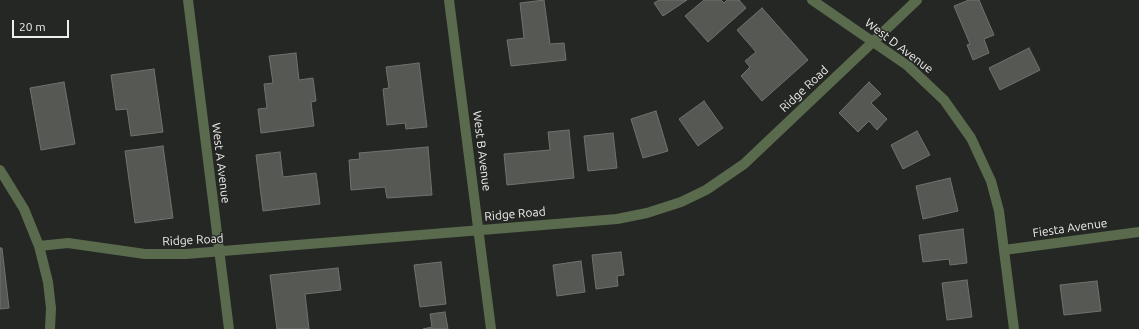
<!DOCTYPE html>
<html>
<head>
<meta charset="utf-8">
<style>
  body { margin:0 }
  #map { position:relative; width:1139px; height:329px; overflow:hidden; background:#252724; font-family:Ubuntu,sans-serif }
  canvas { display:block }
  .scale { position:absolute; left:12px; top:20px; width:57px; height:18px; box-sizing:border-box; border:2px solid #edeeec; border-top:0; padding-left:5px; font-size:12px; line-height:14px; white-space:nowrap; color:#edeeec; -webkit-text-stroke:3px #252724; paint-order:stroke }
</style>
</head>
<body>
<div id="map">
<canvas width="1139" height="329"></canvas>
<div class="scale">20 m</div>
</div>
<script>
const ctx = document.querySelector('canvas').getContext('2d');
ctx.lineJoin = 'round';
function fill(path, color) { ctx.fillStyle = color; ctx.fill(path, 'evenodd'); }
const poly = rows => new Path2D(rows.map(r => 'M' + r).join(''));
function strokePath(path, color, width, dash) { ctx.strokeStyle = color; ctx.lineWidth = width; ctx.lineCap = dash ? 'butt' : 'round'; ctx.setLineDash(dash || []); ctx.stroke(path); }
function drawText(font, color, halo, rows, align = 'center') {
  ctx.font = font + ' Ubuntu,sans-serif'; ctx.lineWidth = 3; ctx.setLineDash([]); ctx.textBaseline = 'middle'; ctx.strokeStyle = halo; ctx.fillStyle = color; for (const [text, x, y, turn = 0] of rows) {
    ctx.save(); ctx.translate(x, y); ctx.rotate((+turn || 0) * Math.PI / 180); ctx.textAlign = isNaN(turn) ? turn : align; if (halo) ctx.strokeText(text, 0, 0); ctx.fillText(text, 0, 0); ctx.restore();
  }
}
const building = poly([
  [544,0,550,44,564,43,566,60,511,66,507,40,524,38,520,3,544,0],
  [659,0,687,0,663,16,654,3,659,0],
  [704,0,721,0,724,3,727,0,739,0,746,8,708,42,685,16,704,0],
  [969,0,979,0,994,35,984,39,989,53,973,60,967,45,970,44,954,6,969,0],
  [762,8,808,60,762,101,741,76,750,67,745,61,756,52,737,30,762,8],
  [1029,48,1040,70,1000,90,989,68,1029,48],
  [296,53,299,80,313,78,316,101,311,102,314,126,261,133,258,109,267,108,264,84,273,83,269,56,296,53],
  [419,63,427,127,406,129,405,123,387,125,383,89,389,88,386,67,419,63],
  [154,69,163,132,131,136,127,109,116,110,111,75,154,69],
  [64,82,75,144,41,150,30,88,64,82],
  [869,82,881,94,871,103,887,119,877,130,869,121,858,132,839,113,869,82],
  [704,101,723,128,698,146,679,119,704,101],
  [656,111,668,151,643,158,631,119,656,111],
  [569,130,574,178,507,185,504,154,550,150,548,132,569,130],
  [917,131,930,155,903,169,891,145,917,131],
  [613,133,617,168,588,171,584,136,613,133],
  [163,146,173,218,135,223,125,151,163,146],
  [428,147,432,195,387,198,385,187,351,190,349,160,360,159,359,153,428,147],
  [280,152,283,177,316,173,320,204,263,211,256,155,280,152],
  [950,178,958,211,923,219,916,186,950,178],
  [963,229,967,263,950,265,949,259,923,262,919,235,963,229],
  [0,248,2,248,9,308,0,309,0,248],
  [621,252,624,275,617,276,618,286,596,289,592,255,621,252],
  [581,261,585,292,557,296,553,265,581,261],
  [441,262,446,304,420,307,414,265,441,262],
  [338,268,341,290,305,294,309,329,277,329,270,275,338,268],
  [967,280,972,317,947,320,942,283,967,280],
  [1097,281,1101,311,1064,315,1060,285,1097,281],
  [445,312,448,329,423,329,432,327,430,314,445,312]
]);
fill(building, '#565854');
strokePath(building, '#70726e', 1);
strokePath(poly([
  [188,0,229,329],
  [449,0,491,329],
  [0,170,24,209,39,246,48,282,51,308,50,329],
  [39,246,68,243,145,254,186,254,617,219,647,213,681,202,706,190,744,164,917,0],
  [1004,250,1139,232]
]), '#5a6a4d', 10);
strokePath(poly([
  [812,0,908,66,944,100,971,138,991,181,999,211,1014,329]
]), '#5a6a4d', 10);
drawText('12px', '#edeeec', '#252724', [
  ["West D Avenue",899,46,37],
  ["Ridge Road",804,89,-43],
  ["West B Avenue",482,151,83],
  ["West A Avenue",221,163,83],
  ["Ridge Road",515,214,-5],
  ["Fiesta Avenue",1070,228,-8],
  ["Ridge Road",193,240,-3]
]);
</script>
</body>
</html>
